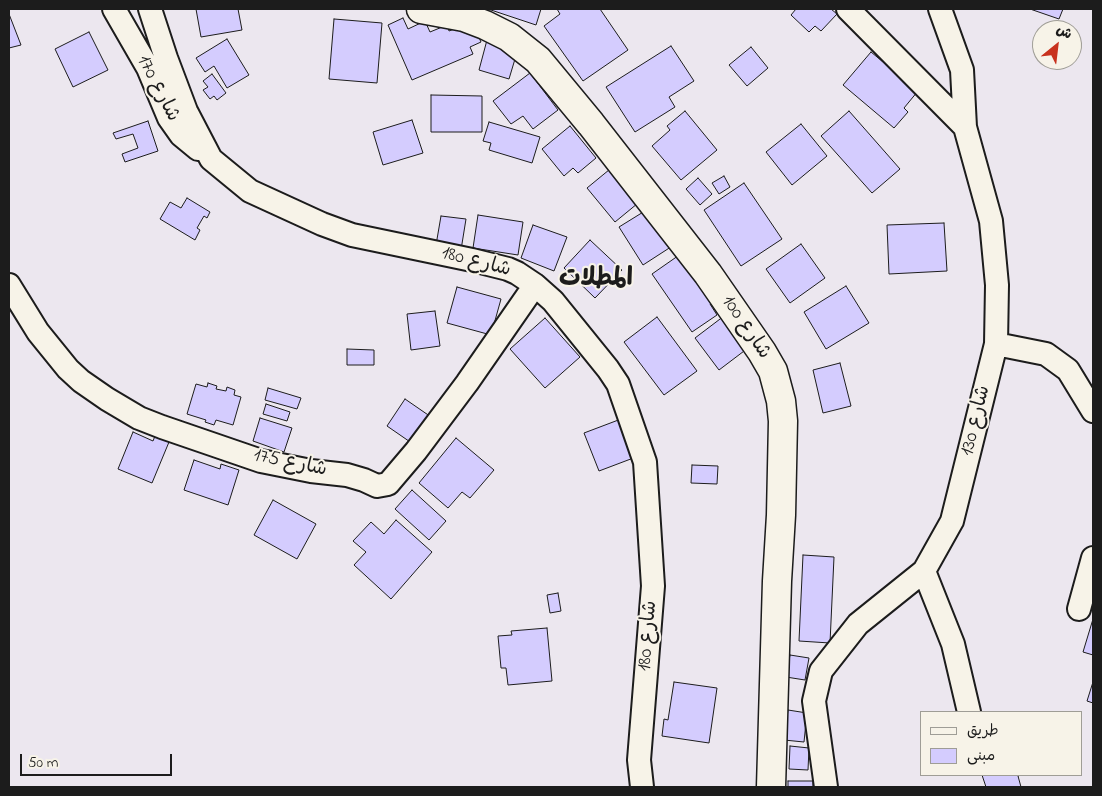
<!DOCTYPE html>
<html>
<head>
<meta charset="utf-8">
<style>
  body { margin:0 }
  #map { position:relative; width:1102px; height:796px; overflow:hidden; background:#ece7ef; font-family:"Indie Flower","Playpen Sans Arabic",sans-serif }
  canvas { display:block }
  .frame { position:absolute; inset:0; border:10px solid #1c1c1c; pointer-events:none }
  .legend { position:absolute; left:920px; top:711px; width:162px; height:65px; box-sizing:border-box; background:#f7f3e8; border:1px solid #9f9d96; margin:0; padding:6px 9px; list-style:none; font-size:15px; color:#1c1c1c }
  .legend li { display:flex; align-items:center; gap:10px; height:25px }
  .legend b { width:25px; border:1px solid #9f9d96 }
  .north { position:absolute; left:1032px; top:20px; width:50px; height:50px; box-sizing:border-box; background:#f7f3e8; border:1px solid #9f9d96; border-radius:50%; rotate:29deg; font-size:14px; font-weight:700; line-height:20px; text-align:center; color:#1c1c1c }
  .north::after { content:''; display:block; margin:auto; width:18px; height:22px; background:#c8321e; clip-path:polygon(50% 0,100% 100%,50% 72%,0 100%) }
  .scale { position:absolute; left:20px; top:754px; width:152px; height:22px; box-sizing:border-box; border:2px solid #1c1c1c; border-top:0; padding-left:6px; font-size:15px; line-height:18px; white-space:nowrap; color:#1c1c1c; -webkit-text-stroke:4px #f7f3e8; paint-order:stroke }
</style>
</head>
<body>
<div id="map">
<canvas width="1102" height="796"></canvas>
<div class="frame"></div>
<ul class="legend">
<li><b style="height:6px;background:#f7f3e8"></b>طريق</li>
<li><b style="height:14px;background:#d4ccfe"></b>مبنى</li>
</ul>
<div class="north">ش</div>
<div class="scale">50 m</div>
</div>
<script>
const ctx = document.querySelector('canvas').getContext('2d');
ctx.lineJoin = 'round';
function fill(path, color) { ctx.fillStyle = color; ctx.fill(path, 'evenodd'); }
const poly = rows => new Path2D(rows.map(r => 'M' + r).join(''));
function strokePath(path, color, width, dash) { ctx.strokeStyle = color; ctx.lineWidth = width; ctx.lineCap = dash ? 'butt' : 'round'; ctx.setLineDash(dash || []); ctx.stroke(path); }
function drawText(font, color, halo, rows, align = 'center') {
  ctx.font = font + ' "Indie Flower","Playpen Sans Arabic",sans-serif'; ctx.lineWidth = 4; ctx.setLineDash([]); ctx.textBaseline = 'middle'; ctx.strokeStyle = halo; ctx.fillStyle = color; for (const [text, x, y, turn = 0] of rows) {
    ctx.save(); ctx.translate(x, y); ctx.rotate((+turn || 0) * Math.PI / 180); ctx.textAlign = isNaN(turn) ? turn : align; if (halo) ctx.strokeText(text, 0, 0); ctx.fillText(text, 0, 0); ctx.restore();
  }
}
const building = poly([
  [196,9,238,9,242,30,201,37,196,9],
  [488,9,541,9,536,25,488,9],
  [557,9,600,9,628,50,583,81,544,26,560,14,557,9],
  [796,9,831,9,837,14,821,31,815,26,809,32,791,15,796,9],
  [1030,9,1063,9,1059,19,1030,9],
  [9,14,21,45,9,48,9,14],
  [403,18,408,29,425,21,430,32,447,25,449,31,472,22,481,42,470,47,473,54,412,80,388,25,403,18],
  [334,19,382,23,377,83,329,79,334,19],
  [89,32,108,70,73,87,55,49,89,32],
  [227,39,249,75,227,88,214,66,205,72,196,58,227,39],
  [487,40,518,49,509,79,479,70,487,40],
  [671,46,694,81,669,97,675,107,635,132,606,87,671,46],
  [751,47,768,68,747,86,729,65,751,47],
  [871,52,918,91,904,108,908,112,894,128,843,85,871,52],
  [530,73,558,110,533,129,523,116,511,124,493,101,530,73],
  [212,74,226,93,217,100,214,96,210,99,203,90,208,87,203,81,212,74],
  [431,95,482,96,482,132,431,132,431,95],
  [685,111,717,150,681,180,652,146,670,130,667,126,685,111],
  [849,111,900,169,872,193,821,136,849,111],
  [412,120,423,153,383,165,373,132,412,120],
  [148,121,158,151,125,162,122,154,138,148,133,134,116,139,113,133,148,121],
  [489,122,540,137,532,163,489,150,491,143,483,141,489,122],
  [801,124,827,156,792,185,766,152,801,124],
  [570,126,596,158,578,173,573,168,564,176,542,149,570,126],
  [615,165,643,199,615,222,587,188,615,165],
  [724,176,730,187,719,194,712,183,724,176],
  [698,178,712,194,700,205,686,189,698,178],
  [744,183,782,239,741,266,704,210,744,183],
  [187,198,210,212,207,218,204,216,197,228,200,230,195,240,160,219,170,202,181,208,187,198],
  [653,206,677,243,643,265,619,227,653,206],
  [478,215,523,222,518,255,473,248,478,215],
  [441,216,466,219,461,250,436,245,441,216],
  [944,223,947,271,889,274,887,225,944,223],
  [533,225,567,237,554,271,521,258,533,225],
  [590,240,622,270,595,298,564,268,590,240],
  [801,244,825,278,790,303,766,269,801,244],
  [685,251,717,299,710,304,717,315,692,332,652,274,685,251],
  [846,286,869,323,826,349,804,312,846,286],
  [457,287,501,299,491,335,447,323,457,287],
  [435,311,440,346,411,350,407,314,435,311],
  [728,313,752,345,719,370,695,338,728,313],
  [657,317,697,371,664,395,624,342,657,317],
  [545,318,580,357,545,388,510,349,545,318],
  [347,349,374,350,374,365,347,365,347,349],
  [840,363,851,406,823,413,813,370,840,363],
  [208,383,217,386,216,389,226,391,227,387,235,390,234,395,241,397,233,425,216,420,214,425,205,422,206,420,187,414,196,384,207,387,208,383],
  [268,388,301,398,297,409,265,400,268,388],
  [405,399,434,419,416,446,387,426,405,399],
  [266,404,290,412,287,421,263,414,266,404],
  [260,418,292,428,284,452,253,441,260,418],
  [621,419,636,457,599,471,584,433,621,419],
  [133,432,153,441,155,436,169,442,152,483,118,469,133,432],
  [456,438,494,470,470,498,462,492,448,508,419,483,456,438],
  [194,460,220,469,221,464,239,470,228,505,184,490,194,460],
  [692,465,718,466,717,484,691,483,692,465],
  [412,490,446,521,429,540,395,509,412,490],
  [273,500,316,524,297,559,254,535,273,500],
  [396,520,432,552,391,599,354,565,366,552,353,541,371,522,384,534,396,520],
  [803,555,834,557,830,643,799,641,803,555],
  [558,593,561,611,550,613,547,595,558,593],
  [1093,619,1093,655,1083,652,1093,619],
  [547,628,552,681,508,685,506,668,501,668,498,636,512,635,511,631,547,628],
  [790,655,809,658,805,680,786,677,790,655],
  [674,682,717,688,709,743,662,736,664,719,668,720,674,682],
  [1093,682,1093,703,1087,701,1093,682],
  [788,710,807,713,804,742,784,740,788,710],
  [790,746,809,748,808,770,789,769,790,746],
  [982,775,1021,775,1018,776,1021,787,986,787,982,775],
  [788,781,813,781,813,787,788,787,788,781]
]);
fill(building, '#d4ccfe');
strokePath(building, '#1c1c1c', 1);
const minor = poly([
  [114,9,148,68,169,118,181,135,198,149],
  [150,9,166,58,186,111,211,159,250,191,322,224,352,235,472,260,508,269,517,273,535,285,553,301,608,369,618,384,645,462,653,586,639,760,642,787],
  [848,9,965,127],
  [9,285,38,332,68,369,81,381,107,399,139,418,162,427,261,461,311,471,347,475,364,480,377,486,388,484,416,451,467,383,535,285],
  [996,344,1046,354,1068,370,1093,411],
  [924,571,953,644,969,712],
  [1079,609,1093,558],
  [826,787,814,701,821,671,858,624,924,571,952,521,996,344,997,285,991,221,965,127,962,70,940,9]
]);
const major = poly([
  [421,9,464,17,485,25,509,37,538,60,591,124,708,274,762,352,773,371,781,401,783,421,781,515,777,581,771,787]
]);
strokePath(minor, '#1c1c1c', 26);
strokePath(major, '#1c1c1c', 31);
strokePath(minor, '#f7f3e8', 22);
strokePath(major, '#f7f3e8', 28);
drawText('20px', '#1c1c1c', '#f7f3e8', [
  ["شارع 170",157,89,63],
  ["شارع 180",476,263,15],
  ["شارع 100",745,328,56],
  ["شارع 130",977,421,-76],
  ["شارع 175",290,464,12],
  ["شارع 180",649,636,-85]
]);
drawText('bold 25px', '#1c1c1c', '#f7f3e8', [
  ["المطلات",596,281]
]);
</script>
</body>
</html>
